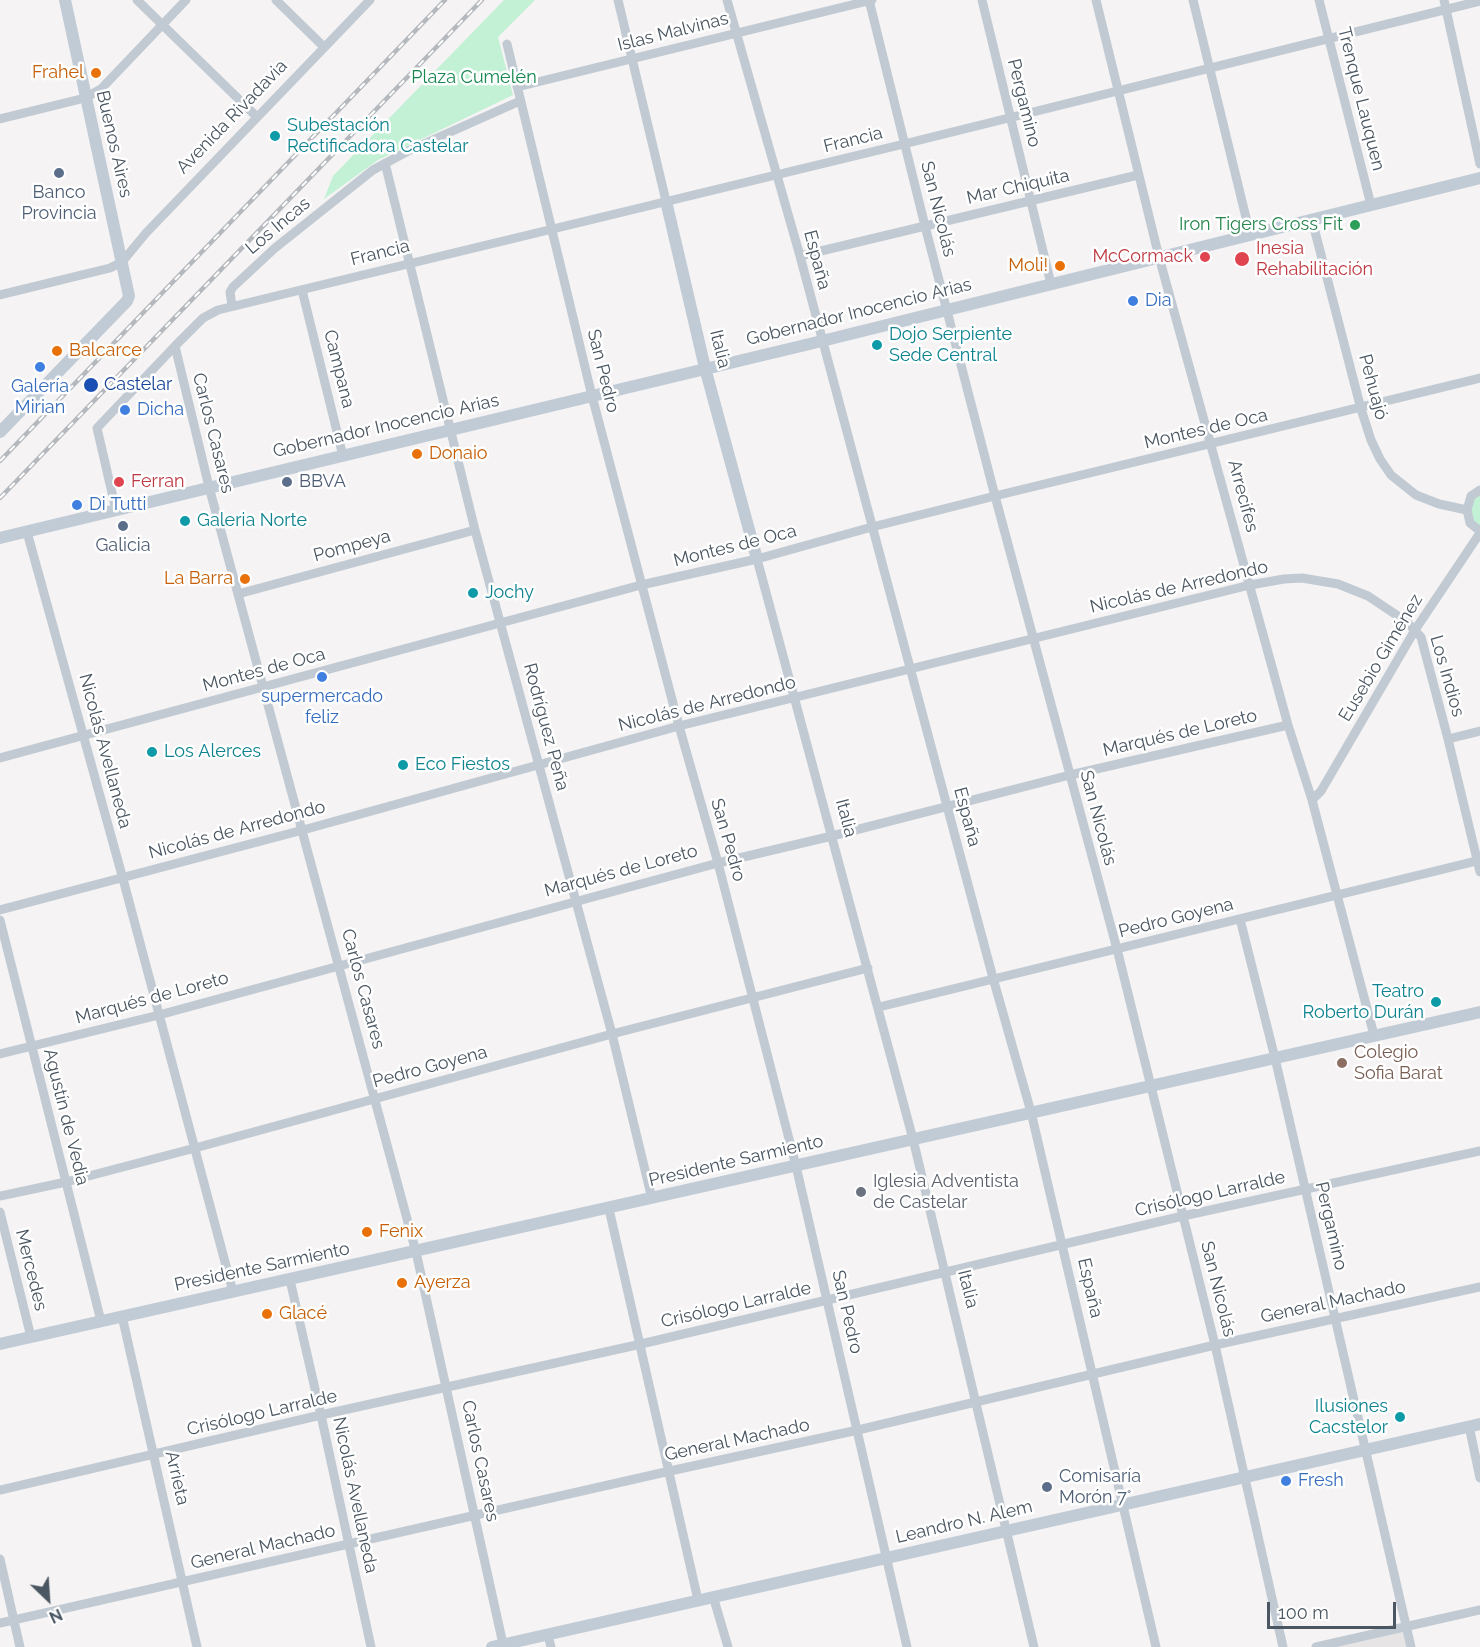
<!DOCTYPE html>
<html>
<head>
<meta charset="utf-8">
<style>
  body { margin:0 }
  #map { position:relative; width:1480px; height:1647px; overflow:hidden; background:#f5f3f3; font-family:Raleway,sans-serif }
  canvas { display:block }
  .north { position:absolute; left:18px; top:1569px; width:60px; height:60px; -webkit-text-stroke:4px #fff; paint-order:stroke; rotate:155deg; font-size:16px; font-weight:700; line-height:24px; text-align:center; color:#4a5661 }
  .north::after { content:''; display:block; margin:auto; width:21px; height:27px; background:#4a5661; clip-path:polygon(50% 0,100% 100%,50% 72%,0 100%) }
  .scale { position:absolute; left:1267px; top:1602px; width:129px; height:27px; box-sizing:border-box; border:3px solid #4a5661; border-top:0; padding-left:8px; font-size:18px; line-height:21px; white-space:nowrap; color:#4a5661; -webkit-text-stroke:4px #fff; paint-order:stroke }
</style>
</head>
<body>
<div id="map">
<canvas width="1480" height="1647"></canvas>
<div class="north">N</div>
<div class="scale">100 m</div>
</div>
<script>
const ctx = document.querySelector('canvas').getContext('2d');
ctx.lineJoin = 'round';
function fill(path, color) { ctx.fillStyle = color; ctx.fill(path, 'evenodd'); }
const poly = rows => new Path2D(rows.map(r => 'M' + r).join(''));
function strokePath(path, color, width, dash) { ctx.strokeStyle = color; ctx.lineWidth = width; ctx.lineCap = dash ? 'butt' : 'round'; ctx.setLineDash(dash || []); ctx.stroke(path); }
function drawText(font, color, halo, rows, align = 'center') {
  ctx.font = font + ' Raleway,sans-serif'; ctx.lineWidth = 5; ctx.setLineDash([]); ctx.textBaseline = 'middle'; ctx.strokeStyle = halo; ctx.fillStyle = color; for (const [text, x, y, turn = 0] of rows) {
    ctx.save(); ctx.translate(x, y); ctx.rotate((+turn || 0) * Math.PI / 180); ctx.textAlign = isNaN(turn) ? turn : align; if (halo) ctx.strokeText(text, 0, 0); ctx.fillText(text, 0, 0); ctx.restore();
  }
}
fill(poly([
  [1406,1626,1411,1647,1316,1647]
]), '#e6e4e5');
fill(poly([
  [504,0,535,0,498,37,513,95,378,160,324,199,333,176],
  [1480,492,1480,529,1472,522,1469,506]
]), '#c3f1d5');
strokePath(poly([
  [137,0,257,117],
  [276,0,324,47],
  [618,0,666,201],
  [727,0,800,256,993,978,1031,1112,1156,1647],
  [869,0,925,226,995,496,1117,949,1215,1345,1283,1647],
  [982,0,1051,284],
  [1096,0,1159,257,1288,725,1312,800,1374,1035],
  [1193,0,1250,234],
  [1319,0,1371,205],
  [1444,0,1480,164],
  [507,44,592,396,679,726,718,863,796,1166,907,1647],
  [517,87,872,0],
  [0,119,85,98,101,89,186,0],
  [385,163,475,530,612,1034,652,1199],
  [1312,220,1361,409,1371,440,1380,459,1391,475,1416,495,1439,504,1467,510],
  [800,256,1138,175],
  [302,290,343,456],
  [0,295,110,268,122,262,146,233,370,0],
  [232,306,230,292,233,287,275,248,373,170,410,150,520,101],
  [175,346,209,487,416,1252,503,1644],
  [1480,490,1471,496,1467,510,1470,523,1480,531],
  [116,510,97,428,175,346,203,318,218,310,904,144,1480,1],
  [27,532,123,879,233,1292],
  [757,559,913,1139,1034,1647],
  [238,594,475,530],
  [1448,739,1480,731],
  [0,758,641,585,757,559,872,527,995,496,1480,378],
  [1312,800,1321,791,1415,630,1480,533],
  [0,910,303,830,679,726,1250,585,1284,579,1302,578,1338,584,1368,596,1407,622,1421,637,1448,739,1480,872],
  [1240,919,1275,1058,1411,1647],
  [0,920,101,1321],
  [879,1007,1480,860],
  [0,1054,159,1015,718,863,832,836,1070,775,1288,725],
  [0,1196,66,1182,195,1148,612,1034,868,968],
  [609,1209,698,1600],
  [0,1212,31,1337],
  [290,1280,321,1415,371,1647],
  [122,1316,197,1647],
  [1469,1426,1480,1478],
  [0,1490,321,1415,641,1344,1183,1216,1480,1151],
  [0,1559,20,1647],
  [713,1596,728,1647],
  [0,1623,670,1471,858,1430,1215,1345,1480,1287],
  [548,1635,551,1647],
  [1316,1647,1480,1610]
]), '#c1cad2', 9);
strokePath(poly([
  [666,201,705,368,757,559],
  [0,432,127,301,129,296,65,0],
  [0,538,822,341,1480,178],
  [0,1344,1480,1012],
  [492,1647,1480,1424]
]), '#c1cbd6', 12);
const rail = poly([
  [0,461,445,0],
  [0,498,482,0]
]);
strokePath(rail, '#b5b8bd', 4.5);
strokePath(rail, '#fff', 2, [7]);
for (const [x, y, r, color] of [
  [96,73,6,"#e8710a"],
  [275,136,6,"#0f9aa8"],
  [59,173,6,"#5c6f8a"],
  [1355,225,6,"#2e9e5b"],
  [1205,257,6,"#e0444e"],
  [1242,259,8,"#e0444e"],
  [1060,266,6,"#e8710a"],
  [1133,301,6,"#3f7fe0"],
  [877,345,6,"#0f9aa8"],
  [57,351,6,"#e8710a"],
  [40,367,6,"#3f7fe0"],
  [91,385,8,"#1a4fb4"],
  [125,410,6,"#3f7fe0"],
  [417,454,6,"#e8710a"],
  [119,482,6,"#e0444e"],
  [287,482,6,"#5c6f8a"],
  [77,505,6,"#3f7fe0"],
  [185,521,6,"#0f9aa8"],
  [123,526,6,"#5c6f8a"],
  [245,579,6,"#e8710a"],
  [473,593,6,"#0f9aa8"],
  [322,677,6,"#3f7fe0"],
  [152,752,6,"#0f9aa8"],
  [403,765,6,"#0f9aa8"],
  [1436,1002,6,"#0f9aa8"],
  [1342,1063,6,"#8d6e63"],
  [861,1192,6,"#6b7280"],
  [367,1232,6,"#e8710a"],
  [402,1283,6,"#e8710a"],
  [267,1314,6,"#e8710a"],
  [1400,1417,6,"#0f9aa8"],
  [1286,1481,6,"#3f7fe0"],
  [1047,1487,6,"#5c6f8a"]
]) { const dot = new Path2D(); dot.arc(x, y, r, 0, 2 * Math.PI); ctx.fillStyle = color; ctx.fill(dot); strokePath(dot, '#fff', 2); }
drawText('18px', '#4a5661', '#fff', [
  ["Islas Malvinas",673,32,-14],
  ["Trenque Lauquen",1361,99,76],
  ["Pergamino",1024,103,76],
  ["Avenida Rivadavia",232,117,-46],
  ["Francia",853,140,-14],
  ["Buenos Aires",114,144,77],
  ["Mar Chiquita",1018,187,-13],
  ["San Nicolás",938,209,76],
  ["Los Incas",278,226,-40],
  ["Francia",380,253,-14],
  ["España",817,260,75],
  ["Gobernador Inocencio Arias",859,312,-14],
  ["Italia",720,349,76],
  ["Campana",339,369,76],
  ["San Pedro",603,371,76],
  ["Pehuajó",1373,387,75],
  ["Gobernador Inocencio Arias",386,426,-13],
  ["Montes de Oca",1206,429,-13],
  ["Carlos Casares",213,433,76],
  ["Arrecifes",1243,496,75],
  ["Pompeya",352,546,-15],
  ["Montes de Oca",735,546,-14],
  ["Nicolás de Arredondo",1179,587,-13],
  ["Eusebio Giménez",1381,658,-59],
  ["Montes de Oca",264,670,-15],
  ["Los Indios",1447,676,74],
  ["Nicolás de Arredondo",707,704,-14],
  ["Rodríguez Peña",546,727,75],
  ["Marqués de Loreto",1180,733,-13],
  ["Nicolás Avellaneda",105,751,75],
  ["España",967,817,75],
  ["Italia",846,818,75],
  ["San Nicolás",1098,818,75],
  ["Nicolás de Arredondo",237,830,-15],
  ["San Pedro",728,840,74],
  ["Marqués de Loreto",621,871,-15],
  ["Pedro Goyena",1176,918,-14],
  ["Carlos Casares",363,989,75],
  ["Marqués de Loreto",152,998,-15],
  ["Pedro Goyena",430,1067,-15],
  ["Agustín de Vedia",66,1117,76],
  ["Presidente Sarmiento",736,1161,-13],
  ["Crisólogo Larralde",1210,1194,-13],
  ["Pergamino",1331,1226,77],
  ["Presidente Sarmiento",262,1267,-12],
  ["Mercedes",31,1270,76],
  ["España",1090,1288,77],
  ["Italia",968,1289,76],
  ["San Nicolás",1218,1289,76],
  ["General Machado",1333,1302,-12],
  ["Crisólogo Larralde",736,1305,-13],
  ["San Pedro",847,1312,77],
  ["Crisólogo Larralde",262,1413,-13],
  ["General Machado",737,1440,-12],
  ["Carlos Casares",480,1461,78],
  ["Arrieta",177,1478,77],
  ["Nicolás Avellaneda",355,1495,78],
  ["Leandro N. Alem",964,1522,-13],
  ["General Machado",263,1547,-13]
]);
drawText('18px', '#c56008', '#fff', [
  ["Frahel",84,73,"right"],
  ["Moli!",1048,266,"right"],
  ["Balcarce",69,351],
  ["Donaio",429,454],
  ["La Barra",233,579,"right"],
  ["Fenix",379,1232],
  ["Ayerza",414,1283],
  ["Glacé",279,1314]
], 'left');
drawText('18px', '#17864f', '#fff', [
  ["Plaza Cumelén",474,78]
]);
drawText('18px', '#0d838f', '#fff', [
  ["Subestación",287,126],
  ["Rectificadora Castelar",287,147],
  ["Dojo Serpiente",889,335],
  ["Sede Central",889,356],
  ["Galeria Norte",197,521],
  ["Jochy",485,593],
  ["Los Alerces",164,752],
  ["Eco Fiestos",415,765],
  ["Teatro",1424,992,"right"],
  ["Roberto Durán",1424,1013,"right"],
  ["Ilusiones",1388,1407,"right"],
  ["Cacstelor",1388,1428,"right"]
], 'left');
drawText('18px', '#4e5e75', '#fff', [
  ["Banco",59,193],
  ["Provincia",59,214],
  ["BBVA",299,482,"left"],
  ["Galicia",123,546],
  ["Comisaría",1059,1477,"left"],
  ["Morón 7°",1059,1498,"left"]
]);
drawText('18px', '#27864d', '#fff', [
  ["Iron Tigers Cross Fit",1343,225]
], 'right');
drawText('18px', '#be3a42', '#fff', [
  ["Inesia",1256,249],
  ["Rehabilitación",1256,270],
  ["McCormack",1193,257,"right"],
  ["Ferran",131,482]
], 'left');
drawText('18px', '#366cbe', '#fff', [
  ["Dia",1145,301],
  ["Galería",40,387,"center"],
  ["Mirian",40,408,"center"],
  ["Dicha",137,410],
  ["Di Tutti",89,505],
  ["supermercado",322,697,"center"],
  ["feliz",322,718,"center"],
  ["Fresh",1298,1481]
], 'left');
drawText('18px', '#164399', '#fff', [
  ["Castelar",104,385]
], 'left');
drawText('18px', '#785e54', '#fff', [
  ["Colegio",1354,1053],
  ["Sofia Barat",1354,1074]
], 'left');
drawText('18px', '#5b616d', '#fff', [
  ["Iglesia Adventista",873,1182],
  ["de Castelar",873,1203]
], 'left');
</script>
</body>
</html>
